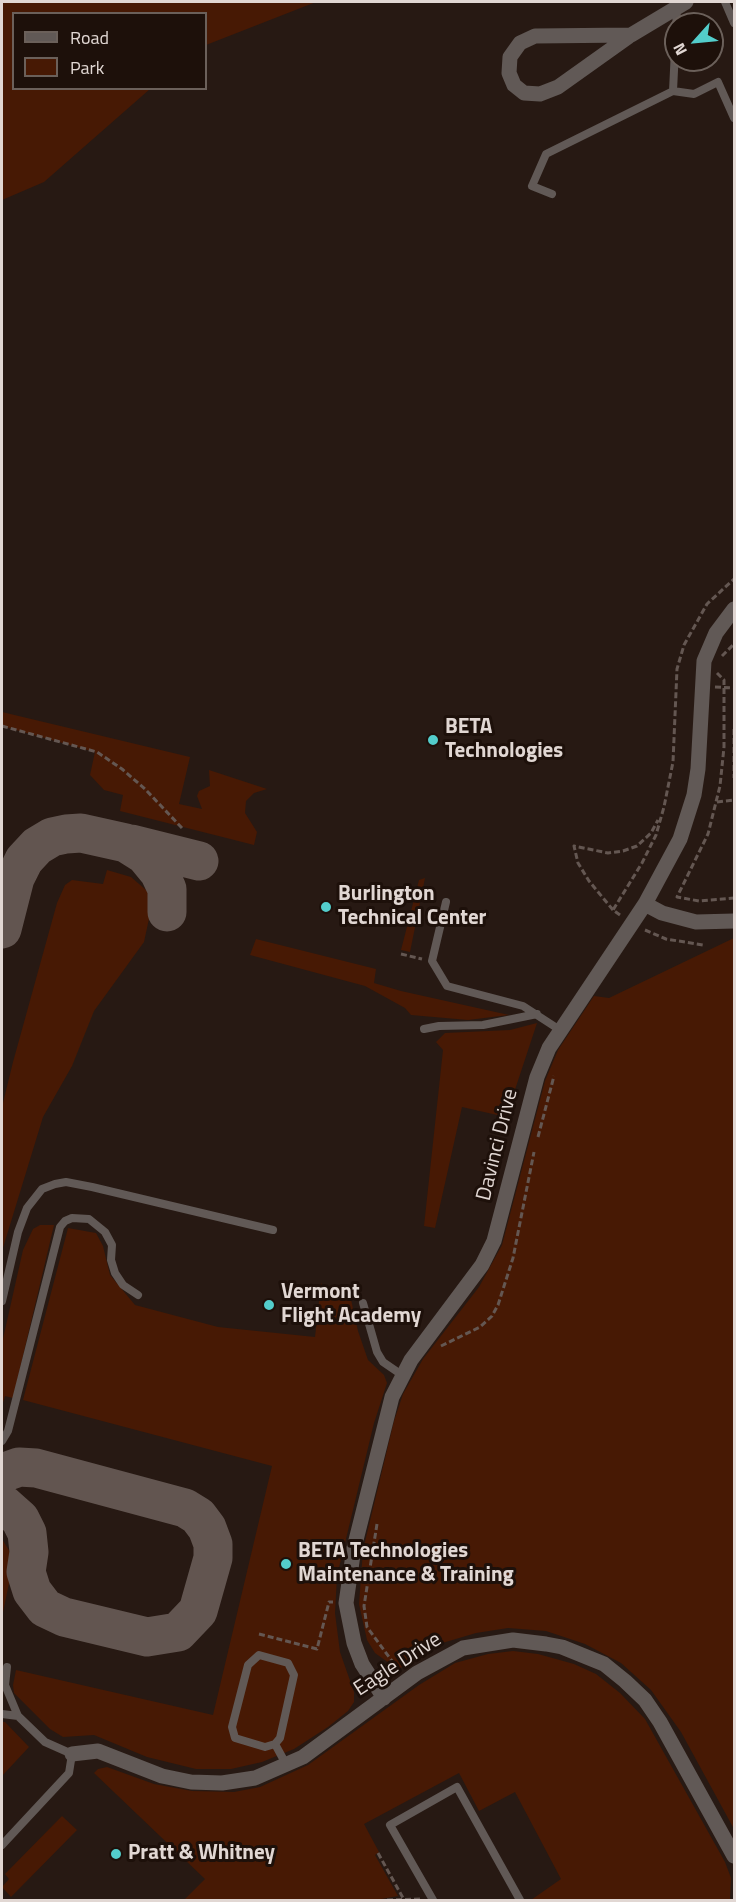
<!DOCTYPE html>
<html>
<head>
<meta charset="utf-8">
<style>
  body { margin:0 }
  #map { position:relative; width:736px; height:1902px; overflow:hidden; background:#271913; font-family:"Titillium Web",sans-serif }
  canvas { display:block }
  .frame { position:absolute; inset:0; border:3px solid #e1d7d3; pointer-events:none }
  .legend { position:absolute; left:12px; top:12px; width:195px; height:78px; box-sizing:border-box; background:#1d100a; border:2px solid #6b605a; margin:0; padding:8px 10px; list-style:none; font-size:18px; color:#e1d7d3 }
  .legend li { display:flex; align-items:center; gap:12px; height:30px }
  .legend b { width:30px; border:2px solid #6b605a }
  .north { position:absolute; left:664px; top:12px; width:60px; height:60px; box-sizing:border-box; background:#1d100a; border:2px solid #6b605a; border-radius:50%; rotate:243deg; font-size:16px; font-weight:700; line-height:24px; text-align:center; color:#e1d7d3 }
  .north::after { content:''; display:block; margin:auto; width:21px; height:27px; background:#53cdcb; clip-path:polygon(50% 0,100% 100%,50% 72%,0 100%) }
</style>
</head>
<body>
<div id="map">
<canvas width="736" height="1902"></canvas>
<div class="frame"></div>
<ul class="legend">
<li><b style="height:8px;background:#615956"></b>Road</li>
<li><b style="height:16px;background:#471904"></b>Park</li>
</ul>
<div class="north">N</div>
</div>
<script>
const ctx = document.querySelector('canvas').getContext('2d');
ctx.lineJoin = 'round';
function fill(path, color) { ctx.fillStyle = color; ctx.fill(path, 'evenodd'); }
const poly = rows => new Path2D(rows.map(r => 'M' + r).join(''));
function strokePath(path, color, width, dash) { ctx.strokeStyle = color; ctx.lineWidth = width; ctx.lineCap = dash ? 'butt' : 'round'; ctx.setLineDash(dash || []); ctx.stroke(path); }
function drawText(font, color, halo, rows, align = 'center') {
  ctx.font = font + ' "Titillium Web",sans-serif'; ctx.lineWidth = 6; ctx.setLineDash([]); ctx.textBaseline = 'middle'; ctx.strokeStyle = halo; ctx.fillStyle = color; for (const [text, x, y, turn = 0] of rows) {
    ctx.save(); ctx.translate(x, y); ctx.rotate((+turn || 0) * Math.PI / 180); ctx.textAlign = isNaN(turn) ? turn : align; if (halo) ctx.strokeText(text, 0, 0); ctx.fillText(text, 0, 0); ctx.restore();
  }
}
fill(poly([
  [2,2,316,2,206,45,206,14,14,14,14,88,150,89,44,182,2,200],
  [2,712,190,757,179,804,202,809,197,796,199,791,210,786,209,770,267,789,254,793,246,801,245,813,257,832,254,845,120,811,123,795,104,790,90,775,95,752,2,726],
  [107,870,131,877,146,890,153,900,144,942,94,1011,72,1066,43,1117,2,1251,2,1107,13,1062,57,903,65,885,72,880,103,884],
  [425,878,410,952,401,950,419,880],
  [734,938,734,1829,681,1732,651,1690,621,1663,585,1644,546,1631,508,1628,476,1633,439,1644,406,1667,396,1668,375,1653,367,1640,359,1604,363,1550,394,1421,403,1394,423,1359,479,1287,502,1245,545,1081,558,1050,594,996,609,998],
  [256,939,376,969,374,983,401,991,509,1015,468,1020,411,1015,405,1008,365,986,250,955],
  [537,1023,506,1117,462,1107,435,1228,424,1226,443,1050,436,1042,445,1033,510,1030],
  [40,1225,54,1225,13,1398,5,1396,2,1406,2,1343,23,1250,33,1229],
  [68,1228,96,1233,103,1246,110,1275,135,1305,218,1327,315,1337,321,1283,333,1298,350,1295,358,1331,368,1360,384,1375,387,1383,374,1423,337,1576,335,1613,340,1652,354,1692,354,1702,348,1711,328,1727,294,1749,262,1762,231,1769,196,1769,147,1757,94,1735,63,1737,50,1729,14,1693,13,1685,16,1670,213,1715,272,1466,23,1400],
  [2,1539,10,1552,13,1564,2,1617],
  [513,1651,538,1654,574,1664,596,1674,620,1693,645,1719,725,1862,731,1878,730,1900,531,1900,561,1879,515,1792,479,1811,459,1773,364,1824,379,1852,375,1855,398,1896,376,1900,184,1900,205,1879,94,1773,98,1769,107,1767,154,1784,192,1791,234,1792,260,1787,308,1765,419,1685,455,1663,488,1654],
  [2,1722,5,1722,29,1747,2,1776],
  [62,1816,77,1830,11,1897,2,1887,9,1879,5,1874]
]), '#471904');
strokePath(poly([
  [131,844,199,861],
  [2,929,15,878,24,860,37,846,52,837,66,834,81,833,126,843,145,855,159,872,167,889,167,912],
  [2,1473,19,1467,36,1468,185,1508,198,1516,207,1528,213,1544,213,1558,198,1611,178,1632,147,1637,64,1617,45,1608,32,1591,26,1572,29,1552,27,1533,20,1519,2,1503]
]), '#625550', 39);
strokePath(poly([
  [722,656,734,644],
  [717,673,724,680,724,747,720,786,708,834,677,897,699,901,734,898],
  [715,687,734,688],
  [2,726,97,752,122,769,145,789,182,828],
  [734,729,734,778],
  [717,802,734,800],
  [613,910,589,881,578,863,574,846,608,853,623,851,637,846,651,833,658,820],
  [620,915,613,910,642,863,656,835,664,807,673,762,677,669,684,645,707,604,734,579],
  [645,930,666,939,703,945],
  [401,954,422,959],
  [538,1137,554,1076],
  [441,1346,480,1327,492,1316,498,1305,513,1258,534,1152],
  [377,1524,364,1606,367,1627,392,1661],
  [259,1634,317,1649,329,1602,333,1602],
  [378,1853,403,1898],
  [387,1900,421,1899]
]), '#645752', 3, [6, 3]);
strokePath(poly([
  [725,2,734,23],
  [673,91,694,94,718,82,734,118],
  [552,194,532,186,546,154,673,91,677,8],
  [446,902,432,961,447,986,523,1006,560,1030],
  [424,1029,439,1026,483,1025,537,1014],
  [2,1301,18,1232,27,1208,42,1189,55,1184,66,1182,92,1187,273,1230],
  [363,1303,377,1352,383,1362,402,1375],
  [2,1441,8,1431,60,1227,65,1221,72,1218,89,1219,105,1232,112,1245,111,1260,115,1273,123,1285,138,1295],
  [2,1714,18,1716],
  [275,1744,265,1747,235,1738,232,1727,248,1665,259,1655,288,1663,294,1675,280,1738,275,1744,287,1766],
  [2,1845,69,1773,72,1754,45,1742,18,1716,5,1685,7,1667],
  [433,1900,390,1825,457,1787,520,1900]
]), '#615956', 8);
strokePath(poly([
  [631,35,558,87,540,94,524,93,514,85,509,73,510,57,520,43,535,36,631,35],
  [631,35,686,2],
  [645,904,662,913,696,922,734,921],
  [384,1698,362,1664,354,1643,346,1603,354,1548,392,1397,411,1360,482,1265,494,1241,537,1077,549,1048,645,904,680,839,694,795,698,769,704,661,716,633,734,609],
  [72,1754,98,1751,162,1776,191,1782,222,1783,255,1778,303,1757,417,1673,463,1648,513,1640,546,1644,562,1647,604,1664,625,1681,645,1700,660,1722,734,1856]
]), '#615956', 15);
for (const [x, y, r, color] of [
  [433,740,6,"#53cdcb"],
  [326,907,6,"#53cdcb"],
  [269,1305,6,"#53cdcb"],
  [286,1564,6,"#53cdcb"],
  [116,1854,6,"#53cdcb"]
]) { const dot = new Path2D(); dot.arc(x, y, r, 0, 2 * Math.PI); ctx.fillStyle = color; ctx.fill(dot); strokePath(dot, '#1d100a', 2); }
drawText('bold 21px', '#e1d7d3', '#1d100a', [
  ["BETA",445,728],
  ["Technologies",445,752],
  ["Burlington",338,895],
  ["Technical Center",338,919],
  ["Vermont",281,1293],
  ["Flight Academy",281,1317],
  ["BETA Technologies",298,1552],
  ["Maintenance & Training",298,1576],
  ["Pratt & Whitney",128,1854]
], 'left');
drawText('21px', '#e1d7d3', '#1d100a', [
  ["Davinci Drive",498,1145,-76],
  ["Eagle Drive",398,1665,-33]
]);
</script>
</body>
</html>
